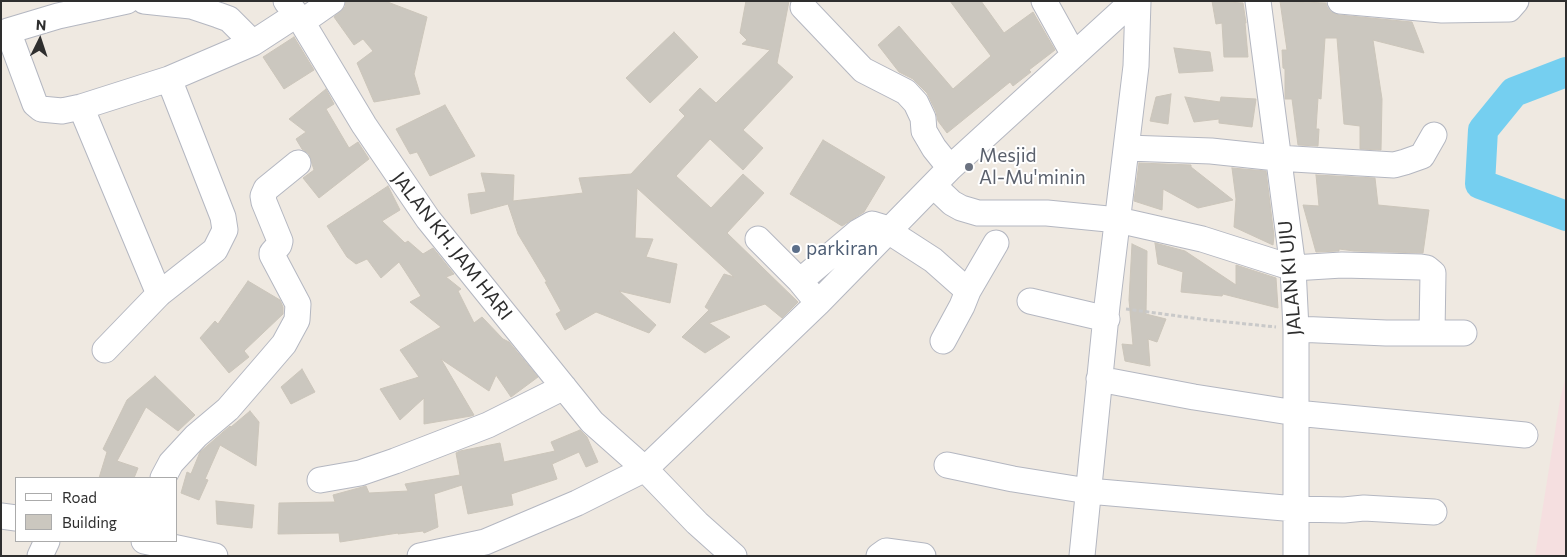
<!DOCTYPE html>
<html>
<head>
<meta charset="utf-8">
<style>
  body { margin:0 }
  #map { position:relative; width:1567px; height:557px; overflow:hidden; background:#efe9e1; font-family:Commissioner,sans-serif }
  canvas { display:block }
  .frame { position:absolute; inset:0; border:2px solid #2e2e2e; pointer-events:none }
  .legend { position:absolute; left:15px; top:477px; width:162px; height:65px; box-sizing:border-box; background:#fff; border:1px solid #ababab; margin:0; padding:6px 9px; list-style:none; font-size:15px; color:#2e2e2e }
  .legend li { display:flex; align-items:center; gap:10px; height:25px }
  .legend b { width:25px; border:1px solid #ababab }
  .north { position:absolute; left:15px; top:15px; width:50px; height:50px; -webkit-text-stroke:4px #fff; paint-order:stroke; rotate:4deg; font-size:14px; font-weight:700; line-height:20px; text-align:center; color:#2e2e2e }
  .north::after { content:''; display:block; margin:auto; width:18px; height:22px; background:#2e2e2e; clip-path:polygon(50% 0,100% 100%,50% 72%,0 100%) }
</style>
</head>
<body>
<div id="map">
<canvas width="1567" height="557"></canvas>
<div class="frame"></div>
<ul class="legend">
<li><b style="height:6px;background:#fff"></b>Road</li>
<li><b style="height:14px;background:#cbc7bf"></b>Building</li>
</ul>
<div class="north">N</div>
</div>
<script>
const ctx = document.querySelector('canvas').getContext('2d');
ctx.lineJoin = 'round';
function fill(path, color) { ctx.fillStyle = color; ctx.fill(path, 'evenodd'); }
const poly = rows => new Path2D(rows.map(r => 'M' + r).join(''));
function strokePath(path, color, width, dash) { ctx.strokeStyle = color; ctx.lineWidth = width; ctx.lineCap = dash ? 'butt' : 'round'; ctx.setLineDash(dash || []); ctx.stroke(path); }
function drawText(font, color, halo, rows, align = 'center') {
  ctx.font = font + ' Commissioner,sans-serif'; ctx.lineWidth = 4; ctx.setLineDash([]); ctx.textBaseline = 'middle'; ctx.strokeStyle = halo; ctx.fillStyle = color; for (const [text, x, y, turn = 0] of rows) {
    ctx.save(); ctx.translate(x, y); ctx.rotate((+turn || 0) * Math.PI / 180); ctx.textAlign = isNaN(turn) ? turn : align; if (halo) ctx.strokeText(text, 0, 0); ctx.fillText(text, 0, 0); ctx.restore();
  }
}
fill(poly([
  [1566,376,1566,556,1535,556,1560,400]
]), '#f5dfe0');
strokePath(poly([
  [1566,72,1514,92,1483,130,1480,184,1566,216]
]), '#75cff0', 30);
const building = poly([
  [346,1,385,1,427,17,414,74,420,94,374,102,357,63,373,51,363,39,354,45,334,17,345,7,346,1],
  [746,1,789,1,777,63,793,77,743,130,763,148,743,170,710,139,676,176,711,208,743,174,764,193,727,233,798,302,782,318,765,304,709,323,730,337,705,353,682,337,709,310,705,307,724,274,734,277,637,188,635,238,653,239,646,257,677,264,670,303,619,291,656,325,649,333,596,312,565,330,556,314,561,311,545,282,547,282,518,234,508,204,471,214,468,194,486,192,481,173,514,175,513,201,583,193,579,178,631,174,685,116,679,110,700,88,716,103,770,50,742,44,747,40,740,33,746,1],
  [950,1,981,1,1004,33,1033,12,1055,50,1029,70,1031,72,1013,86,1010,82,947,133,938,121,936,112,927,93,913,79,899,72,878,45,899,26,953,89,991,56,950,1],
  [1212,1,1243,3,1246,23,1245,23,1248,57,1224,57,1222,23,1216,24,1212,1],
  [1280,1,1326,3,1327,7,1331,12,1339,15,1412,22,1424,53,1373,40,1382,99,1381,150,1360,149,1360,126,1344,124,1337,38,1325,38,1321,99,1318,98,1316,129,1319,129,1318,146,1298,145,1292,99,1285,99,1285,69,1283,68,1282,50,1287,50,1280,1],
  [674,32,698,57,650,103,626,78,674,32],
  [294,37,314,70,284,89,263,57,294,37],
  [1174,48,1210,52,1213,71,1179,73,1174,48],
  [326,89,334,104,326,109,349,148,358,142,369,159,319,198,303,178,314,170,309,154,302,149,296,139,306,132,289,119,326,89],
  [1171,94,1168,124,1150,121,1156,97,1171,94],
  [1185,97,1220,102,1221,97,1256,99,1252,127,1219,123,1219,119,1194,122,1185,97],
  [445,105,475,156,430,176,417,152,410,154,396,129,445,105],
  [823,140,885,177,864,212,842,226,790,194,823,140],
  [1139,163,1191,165,1191,167,1233,200,1198,208,1163,189,1162,210,1134,201,1139,163],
  [1232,168,1266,171,1274,236,1273,245,1234,227,1236,199,1232,168],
  [1316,175,1375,178,1378,205,1429,210,1423,253,1354,251,1339,249,1339,251,1316,252,1303,205,1319,206,1316,175],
  [388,186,400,210,382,221,405,243,408,241,423,254,433,248,454,274,446,277,461,289,458,291,474,323,482,317,503,339,509,342,538,377,511,397,496,375,489,391,441,359,474,415,471,416,424,424,424,398,400,420,380,389,419,377,400,350,441,327,410,302,421,296,399,262,381,278,367,259,356,264,347,257,327,226,388,186],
  [1155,243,1185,251,1236,285,1236,265,1276,278,1278,308,1223,294,1222,296,1181,292,1183,272,1158,264,1155,243],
  [1132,244,1147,251,1146,314,1166,319,1157,342,1148,339,1150,366,1125,361,1122,344,1133,345,1129,300,1132,244],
  [248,281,280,300,283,307,283,314,244,351,249,357,229,373,200,338,215,321,218,324,248,281],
  [302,369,315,392,291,404,281,387,302,369],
  [155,376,195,415,178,431,146,407,117,461,138,468,134,478,99,478,107,452,103,449,127,400,155,376],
  [250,411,259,422,256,466,220,445,205,479,208,480,199,500,181,493,187,472,191,474,200,452,230,426,231,427,250,411],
  [580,430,587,437,598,462,586,467,579,452,552,464,557,479,511,494,513,505,468,514,462,485,434,494,438,527,424,533,423,531,398,534,398,533,340,542,339,533,278,534,279,503,335,502,333,495,366,486,369,493,408,491,405,484,460,475,456,453,460,451,500,443,504,462,555,451,551,442,580,430],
  [216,501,254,505,252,528,217,524,216,501]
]);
fill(building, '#cbc7bf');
strokePath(building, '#cbc5ba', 1);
const minor = poly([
  [144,1,191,6,218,15,229,19,253,43],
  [286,1,302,22,364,125,428,219,592,422,645,469,697,523,734,556],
  [1044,1,1074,55],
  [1258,1,1293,268,1296,329,1296,556],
  [1340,1,1442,10,1509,9,1516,1],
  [803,7,863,70,906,92,916,103,923,118,924,131,934,148,950,168],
  [302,22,332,1],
  [8,31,35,104,41,109,62,111,81,107,169,79,253,43,296,15],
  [1,36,8,31,58,16,127,1],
  [81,107,159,294],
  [1127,148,1211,151,1277,158,1394,165,1405,162,1422,156,1434,135],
  [934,186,952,203,961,208,978,213,1047,213,1118,220,1202,239,1293,268,1342,265,1421,267,1427,268,1433,273,1432,333],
  [758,239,800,281],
  [968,291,996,243],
  [1030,301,1107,319],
  [818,303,800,281,858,232,872,224,882,227,933,260,968,291,962,306,943,341],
  [1296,329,1386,333,1464,333],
  [105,350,159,294,215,250,225,230,223,217,169,79],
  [1099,379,1194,397,1296,413,1525,435],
  [947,465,1013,479,1088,491,1296,509,1344,510,1364,508,1434,512],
  [163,478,171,463,196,436,228,409,266,365,284,344,297,320,298,304,272,255,272,253,279,245,280,241,264,202,263,196,266,189,298,163],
  [320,480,360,473,395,461,488,425,564,387],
  [1,516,16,518],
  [144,541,215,556],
  [40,556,47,541],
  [420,556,485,542,577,503,645,469,818,303,950,168,1133,1],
  [879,556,886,551,923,556],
  [1082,556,1107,306,1136,66,1138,1]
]);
strokePath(minor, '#b4b7c1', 27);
strokePath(poly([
  [1126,309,1208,320,1276,327]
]), '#c9c9c9', 3, [4, 2.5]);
strokePath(minor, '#fff', 25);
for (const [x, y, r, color] of [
  [969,167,5,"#6b7280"],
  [796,249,5,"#5c6f8a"]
]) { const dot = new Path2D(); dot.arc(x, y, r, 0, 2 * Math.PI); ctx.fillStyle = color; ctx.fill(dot); strokePath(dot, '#fff', 2); }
drawText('19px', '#5b616d', '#fff', [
  ["Mesjid",979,156],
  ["Al-Mu'minin",979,178]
], 'left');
drawText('19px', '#2e2e2e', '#fff', [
  ["JALAN KH. JAM HARI",452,246,52],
  ["JALAN KI UJU",1290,278,-95]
]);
drawText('19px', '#4e5e75', '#fff', [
  ["parkiran",806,249]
], 'left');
</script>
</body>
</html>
